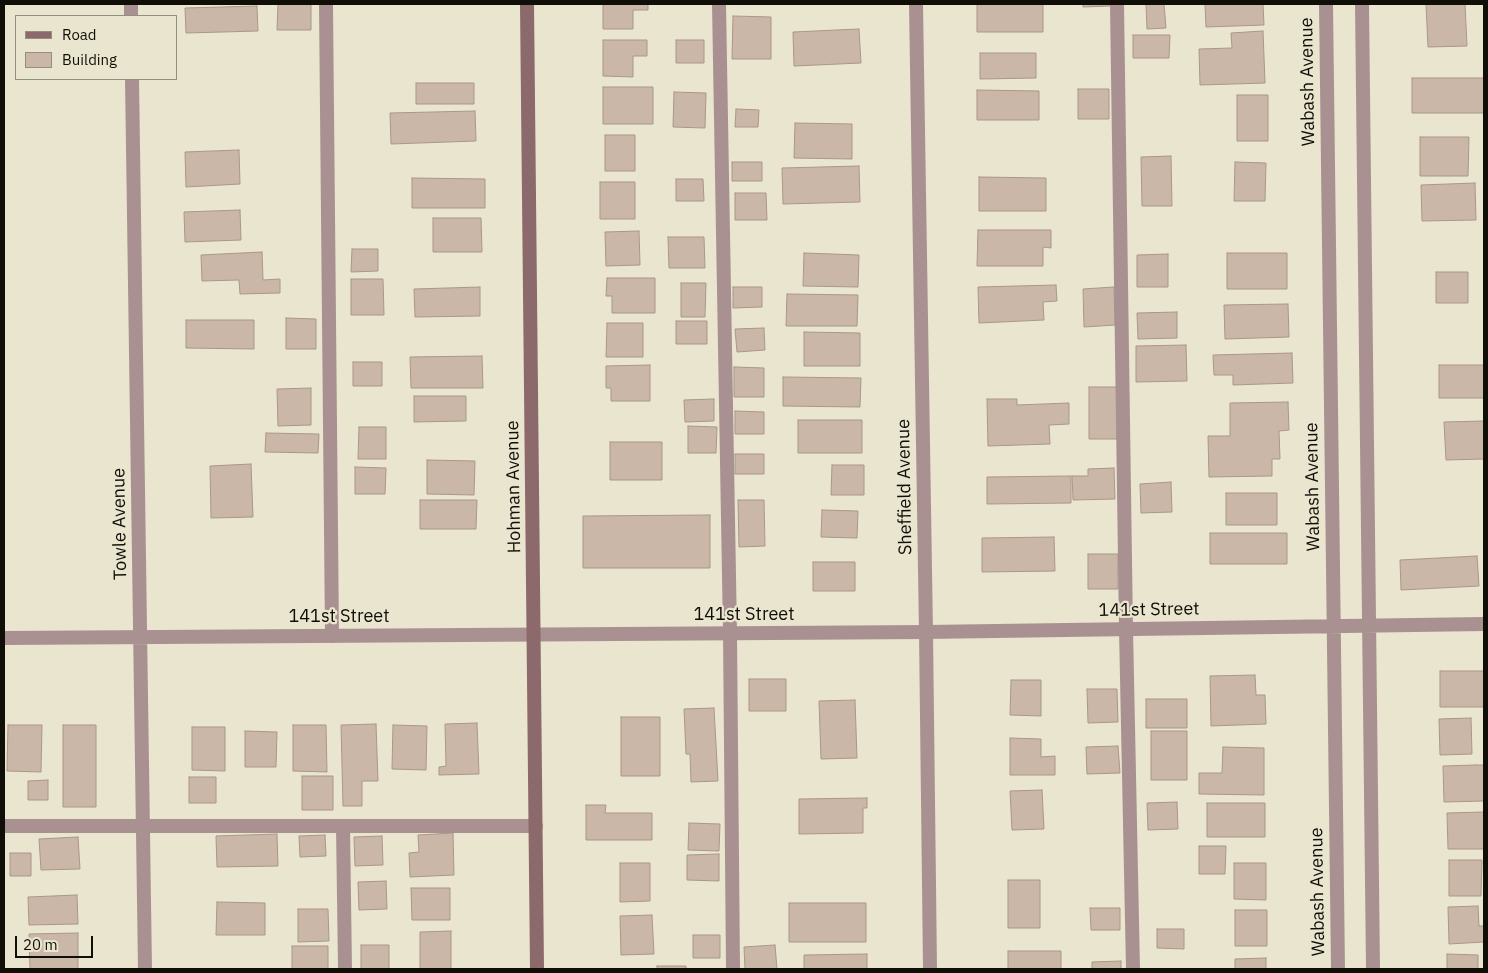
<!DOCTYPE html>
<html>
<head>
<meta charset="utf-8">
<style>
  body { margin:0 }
  #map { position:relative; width:1488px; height:973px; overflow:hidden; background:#e9e5cf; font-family:"IBM Plex Sans",sans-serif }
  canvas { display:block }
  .frame { position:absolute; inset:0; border:5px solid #0f0e07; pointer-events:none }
  .legend { position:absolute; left:15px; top:15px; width:162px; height:65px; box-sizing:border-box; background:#e9e5cf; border:1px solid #928f7f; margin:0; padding:6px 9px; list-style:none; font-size:15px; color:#0f0e07 }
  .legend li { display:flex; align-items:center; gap:10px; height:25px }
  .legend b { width:25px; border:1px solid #928f7f }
  .scale { position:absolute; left:15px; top:936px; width:78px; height:22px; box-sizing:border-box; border:2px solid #0f0e07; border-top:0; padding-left:6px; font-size:15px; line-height:18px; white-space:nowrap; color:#0f0e07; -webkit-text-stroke:4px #e9e5cf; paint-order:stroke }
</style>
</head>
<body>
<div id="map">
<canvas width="1488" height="973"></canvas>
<div class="frame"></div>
<ul class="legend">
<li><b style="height:6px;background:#8c696a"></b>Road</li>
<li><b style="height:14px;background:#cab7a8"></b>Building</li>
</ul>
<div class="scale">20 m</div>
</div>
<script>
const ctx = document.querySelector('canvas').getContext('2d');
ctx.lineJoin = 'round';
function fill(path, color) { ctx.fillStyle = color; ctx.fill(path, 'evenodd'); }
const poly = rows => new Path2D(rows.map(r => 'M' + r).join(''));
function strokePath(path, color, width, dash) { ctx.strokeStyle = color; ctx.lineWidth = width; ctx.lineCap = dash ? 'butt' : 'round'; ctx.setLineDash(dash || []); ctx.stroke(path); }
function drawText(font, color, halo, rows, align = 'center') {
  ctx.font = font + ' "IBM Plex Sans",sans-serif'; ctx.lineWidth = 4.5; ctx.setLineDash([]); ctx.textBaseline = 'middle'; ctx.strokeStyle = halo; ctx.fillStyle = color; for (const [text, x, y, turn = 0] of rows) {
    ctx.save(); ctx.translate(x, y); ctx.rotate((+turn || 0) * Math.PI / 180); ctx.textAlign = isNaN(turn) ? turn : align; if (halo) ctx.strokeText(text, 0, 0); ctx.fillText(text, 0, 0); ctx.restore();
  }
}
const building = poly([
  [278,4,311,4,311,30,277,30,278,4],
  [603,4,648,4,648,10,633,10,633,29,603,29,603,4],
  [977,4,1043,4,1043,32,977,32,977,4],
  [1083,4,1111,4,1111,6,1083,7,1083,4],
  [1146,4,1164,4,1166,28,1147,29,1146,4],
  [1205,4,1263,4,1264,25,1206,27,1205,4],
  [1426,4,1465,4,1467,46,1428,47,1426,4],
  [257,6,258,31,186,33,185,8,257,6],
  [733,16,771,17,771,59,732,59,733,16],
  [859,29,861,63,794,66,793,32,859,29],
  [1263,31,1265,83,1200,85,1199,49,1232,48,1231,33,1263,31],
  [1133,35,1170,35,1169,58,1133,58,1133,35],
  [603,40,647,40,647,56,633,56,633,77,603,76,603,40],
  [676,40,704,40,704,63,676,63,676,40],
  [980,53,1036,53,1036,78,980,79,980,53],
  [1412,78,1484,78,1484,113,1412,113,1412,78],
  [416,83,474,83,474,104,416,104,416,83],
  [603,87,653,87,653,124,603,124,603,87],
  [1078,89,1109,89,1109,119,1078,119,1078,89],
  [977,90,1039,91,1039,120,977,120,977,90],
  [674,92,706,93,705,128,673,127,674,92],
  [1237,95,1268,95,1268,141,1237,141,1237,95],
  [736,109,759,110,758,127,735,127,736,109],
  [475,111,476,141,391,144,390,113,475,111],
  [795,123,852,124,852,159,794,158,795,123],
  [605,135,635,135,635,171,605,171,605,135],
  [1420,137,1469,137,1468,176,1420,176,1420,137],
  [239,150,240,184,186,187,185,152,239,150],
  [1171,156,1172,206,1142,206,1141,157,1171,156],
  [732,162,762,162,762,181,732,181,732,162],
  [1235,162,1266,163,1265,201,1234,201,1235,162],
  [859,166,860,202,783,204,782,168,859,166],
  [979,177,1046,178,1046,211,979,211,979,177],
  [412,178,485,179,485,208,412,208,412,178],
  [676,179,703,179,704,201,676,201,676,179],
  [600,182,635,182,635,219,600,219,600,182],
  [1475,183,1476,220,1422,221,1421,185,1475,183],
  [735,193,766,193,767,220,735,220,735,193],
  [240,210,241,240,185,242,184,212,240,210],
  [433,218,481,218,482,252,433,252,433,218],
  [978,230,1051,230,1051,248,1043,247,1043,266,977,266,978,230],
  [639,231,640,265,606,266,605,232,639,231],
  [668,237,704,237,705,268,669,268,668,237],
  [352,249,378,249,378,271,351,272,352,249],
  [262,252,263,280,280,279,280,293,240,294,239,280,202,281,201,255,262,252],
  [804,253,859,255,858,287,803,286,804,253],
  [1227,253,1287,253,1287,289,1227,289,1227,253],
  [1168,254,1168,287,1137,287,1137,255,1168,254],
  [1436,272,1468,272,1468,303,1436,303,1436,272],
  [607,278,655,278,655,313,612,313,612,296,606,296,607,278],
  [351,279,383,279,384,315,351,315,351,279],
  [681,283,706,283,705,317,681,317,681,283],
  [1056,285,1057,301,1043,302,1044,320,979,323,978,287,1056,285],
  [480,287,480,316,415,317,414,289,480,287],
  [733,287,762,287,762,307,733,308,733,287],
  [1114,287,1115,325,1084,327,1083,289,1114,287],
  [787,294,858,295,857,326,786,326,787,294],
  [1288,304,1289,337,1225,339,1224,305,1288,304],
  [1177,312,1177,338,1138,339,1137,313,1177,312],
  [286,318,316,319,316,349,286,349,286,318],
  [186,320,254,320,254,349,186,348,186,320],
  [676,321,707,321,707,344,676,344,676,321],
  [607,323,643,323,643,357,606,357,607,323],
  [764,328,765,350,737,352,735,329,764,328],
  [804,332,860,333,860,366,804,366,804,332],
  [1186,345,1187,381,1136,382,1136,346,1186,345],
  [1292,353,1293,383,1233,385,1233,375,1214,375,1213,355,1292,353],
  [482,356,483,388,411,388,410,357,482,356],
  [353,362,382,362,382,386,353,386,353,362],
  [650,365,650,401,611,401,611,388,606,388,606,366,650,365],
  [1439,365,1484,365,1484,398,1439,398,1439,365],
  [734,367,764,368,764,397,734,397,734,367],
  [783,377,861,378,860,407,783,406,783,377],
  [1089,387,1118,387,1117,439,1089,439,1089,387],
  [311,388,311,425,278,426,277,389,311,388],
  [414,396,466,396,466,421,414,422,414,396],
  [714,399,714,421,685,422,684,400,714,399],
  [987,399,1017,399,1017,405,1069,403,1069,424,1049,425,1050,444,988,446,987,399],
  [1288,402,1289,430,1279,431,1280,459,1272,459,1272,476,1209,477,1208,436,1230,436,1230,403,1288,402],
  [735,411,764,412,764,434,735,434,735,411],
  [798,420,862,420,862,453,798,453,798,420],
  [1484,421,1484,459,1446,460,1444,422,1484,421],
  [688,426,717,427,716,453,688,453,688,426],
  [359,427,386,427,386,459,358,459,359,427],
  [266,433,319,434,318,453,265,452,266,433],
  [610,442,662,442,662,480,610,480,610,442],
  [735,454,764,454,764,474,735,474,735,454],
  [427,460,475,461,474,495,427,494,427,460],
  [251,464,253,517,211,518,210,466,251,464],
  [832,465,864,465,864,495,831,495,832,465],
  [355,467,386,468,385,494,355,494,355,467],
  [1114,468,1115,499,1073,500,1072,476,1088,476,1088,469,1114,468],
  [1071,476,1071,503,987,504,987,477,1071,476],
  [1171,482,1172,512,1141,513,1140,484,1171,482],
  [1226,493,1277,493,1277,525,1226,525,1226,493],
  [420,500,477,500,476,529,420,529,420,500],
  [738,500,764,500,765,546,739,547,738,500],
  [822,510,858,511,857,538,821,537,822,510],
  [710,515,710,568,583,568,583,516,710,515],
  [1210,533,1287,533,1287,564,1210,564,1210,533],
  [1054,537,1055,571,982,572,982,538,1054,537],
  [1088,554,1118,554,1118,589,1088,589,1088,554],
  [1477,556,1479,586,1401,590,1400,560,1477,556],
  [813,562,855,562,855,591,813,591,813,562],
  [1440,671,1484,671,1484,707,1440,707,1440,671],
  [1255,675,1256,695,1265,695,1266,724,1211,726,1210,676,1255,675],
  [749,679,786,679,786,711,749,711,749,679],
  [1011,680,1041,680,1041,716,1010,715,1011,680],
  [1087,689,1117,689,1118,722,1088,723,1087,689],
  [1146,699,1187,699,1187,728,1146,728,1146,699],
  [855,700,857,758,821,759,819,701,855,700],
  [714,708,718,781,691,782,690,754,686,754,684,709,714,708],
  [621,717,660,717,660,776,621,776,621,717],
  [1471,718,1472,754,1440,755,1439,719,1471,718],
  [477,723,479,774,439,775,439,767,446,766,445,724,477,723],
  [376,724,378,781,362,781,362,806,343,806,341,725,376,724],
  [8,725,42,725,41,772,7,771,8,725],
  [63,725,96,725,96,807,63,807,63,725],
  [293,725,326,725,327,772,293,771,293,725],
  [393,725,427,726,426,770,392,769,393,725],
  [192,727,225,727,225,771,192,770,192,727],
  [245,731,277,732,276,767,245,767,245,731],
  [1151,731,1187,731,1187,780,1151,780,1151,731],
  [1010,738,1041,739,1041,757,1055,756,1055,775,1010,775,1010,738],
  [1118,746,1120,773,1087,774,1086,747,1118,746],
  [1223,747,1264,748,1264,795,1199,794,1199,773,1222,773,1223,747],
  [1475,765,1484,765,1484,801,1444,802,1443,766,1475,765],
  [302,776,333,776,333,810,302,810,302,776],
  [189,777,216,777,216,803,189,803,189,777],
  [48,780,48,800,28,800,28,781,48,780],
  [1042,790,1044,829,1012,830,1010,791,1042,790],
  [867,798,867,808,863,808,863,833,799,834,799,799,867,798],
  [1177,802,1178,829,1148,830,1147,803,1177,802],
  [1207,803,1265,803,1265,837,1207,837,1207,803],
  [586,805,606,805,605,813,652,813,652,840,586,840,586,805],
  [1484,812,1484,849,1448,849,1447,813,1484,812],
  [689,823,720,824,719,851,688,850,689,823],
  [453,833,454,875,410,877,409,853,419,852,418,835,453,833],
  [277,834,278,866,217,867,216,836,277,834],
  [325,835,326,856,300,857,299,836,325,835],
  [382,836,383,865,355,866,354,837,382,836],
  [78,837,80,869,41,870,39,839,78,837],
  [1199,846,1226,846,1225,874,1199,874,1199,846],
  [10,853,31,853,31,876,10,876,10,853],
  [719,854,719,881,687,880,687,855,719,854],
  [1449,860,1482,860,1481,896,1449,896,1449,860],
  [620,863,650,863,650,901,620,902,620,863],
  [1234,863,1266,863,1266,900,1234,899,1234,863],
  [1008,880,1040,880,1040,928,1008,928,1008,880],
  [386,881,387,909,359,910,358,882,386,881],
  [411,888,450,888,450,920,412,920,411,888],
  [77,895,78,924,29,925,28,897,77,895],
  [217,902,265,903,265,935,216,935,217,902],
  [789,903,866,903,866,942,789,942,789,903],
  [1478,906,1479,926,1484,926,1484,942,1449,944,1448,907,1478,906],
  [1090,908,1120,908,1120,930,1091,930,1090,908],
  [298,909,328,909,329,941,298,942,298,909],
  [1235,910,1267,910,1267,946,1235,946,1235,910],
  [652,915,654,954,621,955,620,916,652,915],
  [1157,929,1184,929,1184,949,1157,948,1157,929],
  [451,931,451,969,420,969,420,932,451,931],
  [78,933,78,969,30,969,29,934,78,933],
  [693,935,720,935,720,958,693,958,693,935],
  [361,945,389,945,389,969,361,969,361,945],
  [775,945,777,969,745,969,744,947,775,945],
  [292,946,328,946,328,969,292,969,292,946],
  [1008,951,1061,951,1061,969,1008,969,1008,951],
  [867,954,867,969,804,969,804,955,867,954],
  [1447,954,1478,955,1478,969,1447,969,1447,954],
  [1266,958,1266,969,1235,969,1235,959,1266,958],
  [1121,961,1121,969,1092,969,1092,962,1121,961],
  [657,966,686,966,686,969,657,969,657,966]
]);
fill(building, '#cab7a8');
strokePath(building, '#a99789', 1);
strokePath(poly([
  [326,4,332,636],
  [719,4,730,633,733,969],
  [1117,4,1126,629,1133,969],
  [4,826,536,826],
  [343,826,345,969]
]), '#aa9191', 14);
strokePath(poly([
  [131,4,131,16],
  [1326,4,1338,969],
  [1362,4,1373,969],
  [132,79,145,969],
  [4,638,926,632,1484,624]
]), '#aa9191', 14);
strokePath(poly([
  [916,4,926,632,930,969]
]), '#aa9191', 14);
strokePath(poly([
  [527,4,537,969]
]), '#8c696a', 14);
drawText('18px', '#0f0e07', '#e9e5cf', [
  ["Wabash Avenue",1308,82,-91],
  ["Hohman Avenue",514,487,-91],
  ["Sheffield Avenue",905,487,-91],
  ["Wabash Avenue",1313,487,-91],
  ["Towle Avenue",120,524,-91],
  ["141st Street",1149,610,-1],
  ["141st Street",744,615],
  ["141st Street",339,617],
  ["Wabash Avenue",1318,892,-91]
]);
</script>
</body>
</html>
